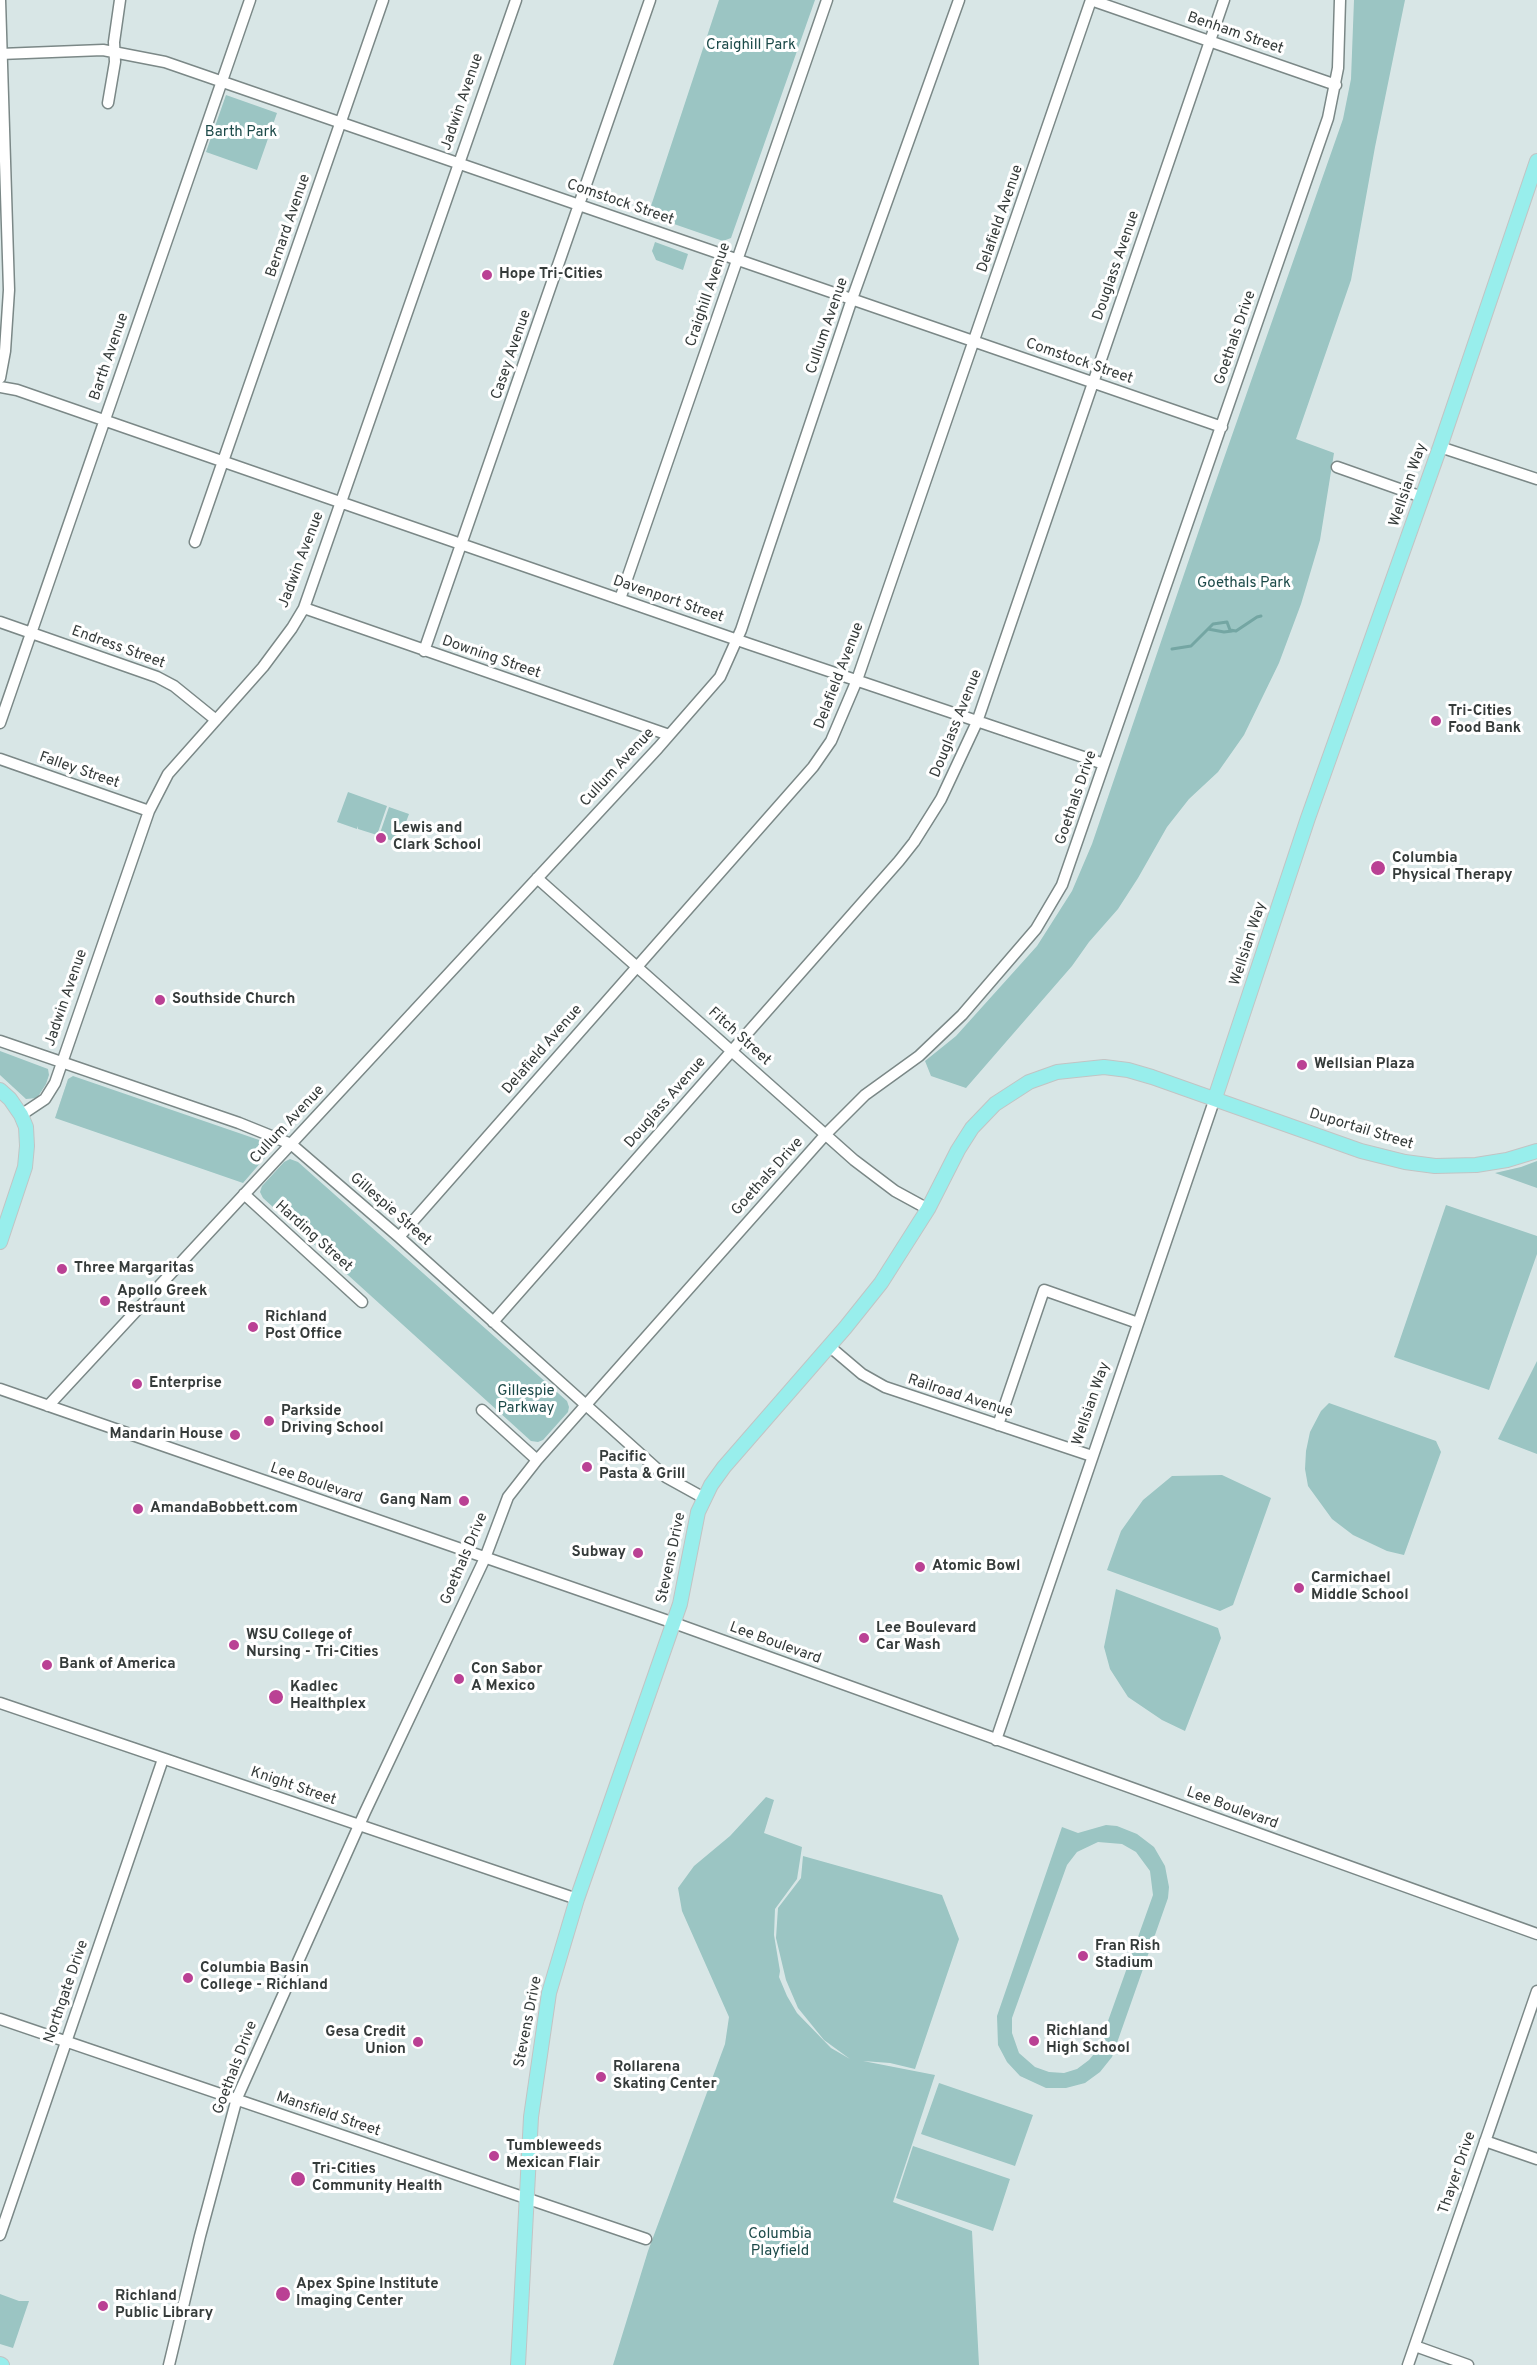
<!DOCTYPE html>
<html>
<head>
<meta charset="utf-8">
<style>
  body { margin:0 }
  canvas { display:block; background:#d8e6e6 }
</style>
</head>
<body>
<canvas width="1537" height="2365"></canvas>
<script>
const ctx = document.querySelector('canvas').getContext('2d');
ctx.lineJoin = 'round';
function fill(path, color) { ctx.fillStyle = color; ctx.fill(path, 'evenodd'); }
const poly = rows => new Path2D(rows.map(r => 'M' + r).join(''));
function strokePath(path, color, width, dash) { ctx.strokeStyle = color; ctx.lineWidth = width; ctx.lineCap = dash ? 'butt' : 'round'; ctx.setLineDash(dash || []); ctx.stroke(path); }
function drawText(font, color, halo, rows, align = 'center') {
  ctx.font = font + ' Overpass,sans-serif'; ctx.lineWidth = 6; ctx.setLineDash([]); ctx.textBaseline = 'middle'; ctx.strokeStyle = halo; ctx.fillStyle = color; for (const [text, x, y, turn = 0] of rows) {
    ctx.save(); ctx.translate(x, y); ctx.rotate((+turn || 0) * Math.PI / 180); ctx.textAlign = isNaN(turn) ? turn : align; if (halo) ctx.strokeText(text, 0, 0); ctx.fillText(text, 0, 0); ctx.restore();
  }
}
fill(poly([
  [719,0,815,0,731,238,723,241,648,215],
  [1354,0,1405,0,1375,147,1351,280,1296,439,1334,453,1320,540,1301,604,1279,663,1244,735,1218,772,1189,799,1167,827,1138,878,1118,909,1089,942,1072,966,966,1088,931,1076,925,1061,956,1036,1037,946,1072,891,1092,844,1210,498,1343,119,1351,79],
  [226,95,277,113,257,170,206,152],
  [655,242,688,254,683,270,656,260,652,251],
  [348,792,387,806,377,835,358,829,358,826,357,829,337,822],
  [389,807,409,814,398,843,379,836],
  [0,1051,48,1069,49,1075,46,1084,37,1098,26,1099,0,1075],
  [73,1076,265,1142,269,1147,269,1153,243,1183,55,1118,68,1079],
  [290,1159,298,1162,567,1401,569,1407,568,1412,543,1440,538,1442,531,1441,263,1198,260,1192,262,1186,284,1162],
  [1537,1161,1537,1188,1495,1173,1521,1167],
  [1446,1205,1537,1236,1537,1254,1489,1390,1394,1357],
  [1537,1361,1537,1454,1498,1439],
  [1329,1403,1436,1441,1441,1452,1404,1555,1387,1551,1353,1535,1332,1519,1308,1486,1305,1469,1306,1451,1310,1432,1321,1411],
  [1222,1475,1271,1498,1233,1605,1220,1611,1107,1570,1121,1531,1143,1500,1172,1476],
  [1116,1589,1218,1628,1221,1638,1185,1731,1162,1720,1128,1697,1110,1669,1104,1647],
  [766,1797,774,1800,764,1833,802,1847,797,1879,775,1909,774,1935,780,1971,779,1977,787,1996,797,2013,831,2048,850,2059,824,2040,798,2008,786,1980,776,1938,778,1908,801,1878,803,1856,942,1895,959,1939,915,2069,890,2063,863,2061,935,2075,893,2202,972,2231,979,2365,613,2365,648,2251,725,2044,729,2017,682,1911,678,1888,694,1866,730,1836],
  [1106,1825,1117,1826,1137,1834,1154,1847,1165,1866,1169,1887,1168,1898,1112,2057,1100,2072,1085,2083,1066,2088,1046,2088,1020,2076,1007,2062,998,2045,997,2016,1062,1827,1078,1833],
  [1098,1842,1122,1844,1136,1852,1150,1871,1153,1895,1098,2049,1089,2060,1077,2069,1064,2073,1049,2072,1035,2067,1019,2053,1012,2033,1012,2018,1067,1865,1077,1852],
  [939,2083,1033,2115,1015,2166,921,2134],
  [913,2146,1010,2179,993,2231,896,2198],
  [0,2294,19,2301,29,2301,13,2348,0,2344]
]), '#9bc5c3');
strokePath(poly([
  [1208,629,1224,632,1232,631],
  [1172,649,1191,646,1213,624,1227,622,1230,630,1236,631,1257,617,1261,616]
]), '#74a6a3', 3);
const minor = poly([
  [0,0,9,290,5,351,0,378],
  [1091,0,1336,85],
  [0,54,103,50,165,62,1222,427],
  [108,103,115,62,114,42,120,0],
  [0,387,17,390,749,644,1104,764],
  [1440,447,1537,479],
  [1337,467,1422,497],
  [195,542,383,0],
  [620,599,827,0],
  [304,608,669,735],
  [0,622,157,677,174,686,216,720],
  [424,651,650,0],
  [0,723,250,0],
  [0,759,149,811],
  [537,878,854,1160,895,1191,928,1209],
  [0,1041,239,1123,291,1144,399,1237,666,1477,704,1498],
  [21,1115,45,1099,55,1083,149,811,168,774,263,667,292,628,304,608,516,0],
  [244,1194,362,1302],
  [399,1237,813,767,831,741,857,680,1091,0],
  [493,1322,899,861,914,842,941,799,977,722,1224,0],
  [829,1346,862,1374,885,1387,1092,1456],
  [0,1389,674,1623,1537,1934],
  [48,1406,658,748,720,677,741,630,852,299,959,0],
  [482,1410,537,1460],
  [998,1425,1044,1290,1138,1323],
  [0,1703,577,1899],
  [996,1740,1215,1098],
  [0,2019,646,2239],
  [1485,2141,1537,2159],
  [0,2235,163,1759],
  [1415,2346,1468,2365],
  [169,2365,200,2236,237,2098,365,1812,485,1558,508,1497,537,1460,826,1134,865,1095,919,1056,962,1015,1036,929,1062,885,1328,118,1338,68,1340,0],
  [1408,2365,1537,1991]
]);
const major = poly([
  [0,1090,10,1099,21,1115,26,1127,27,1146,25,1167,0,1242],
  [1215,1098,1308,818,1440,447,1537,161],
  [0,2364,2,2365],
  [518,2365,531,2117,549,1993,577,1899,680,1604,698,1512,711,1485,724,1467,845,1328,881,1283,928,1209,958,1150,972,1128,995,1104,1029,1082,1057,1072,1104,1067,1128,1070,1152,1077,1361,1151,1405,1162,1435,1166,1476,1165,1507,1160,1537,1151]
]);
strokePath(minor, '#7b8887', 13);
strokePath(major, '#c2c4c4', 16);
strokePath(minor, '#fff', 10);
strokePath(major, '#98eeec', 14);
for (const [x, y, r, color] of [
  [487,275,6,"#ba4194"],
  [1436,721,6,"#ba4194"],
  [381,838,6,"#ba4194"],
  [1378,868,8,"#ba4194"],
  [160,1000,6,"#ba4194"],
  [1302,1065,6,"#ba4194"],
  [62,1269,6,"#ba4194"],
  [105,1301,6,"#ba4194"],
  [253,1327,6,"#ba4194"],
  [137,1384,6,"#ba4194"],
  [269,1421,6,"#ba4194"],
  [235,1435,6,"#ba4194"],
  [587,1467,6,"#ba4194"],
  [464,1501,6,"#ba4194"],
  [138,1509,6,"#ba4194"],
  [638,1553,6,"#ba4194"],
  [920,1567,6,"#ba4194"],
  [1299,1588,6,"#ba4194"],
  [864,1638,6,"#ba4194"],
  [234,1645,6,"#ba4194"],
  [47,1665,6,"#ba4194"],
  [459,1679,6,"#ba4194"],
  [276,1697,8,"#ba4194"],
  [1083,1956,6,"#ba4194"],
  [188,1978,6,"#ba4194"],
  [1034,2041,6,"#ba4194"],
  [418,2042,6,"#ba4194"],
  [601,2077,6,"#ba4194"],
  [494,2156,6,"#ba4194"],
  [298,2179,8,"#ba4194"],
  [283,2294,8,"#ba4194"],
  [103,2306,6,"#ba4194"]
]) { const dot = new Path2D(); dot.arc(x, y, r, 0, 2 * Math.PI); ctx.fillStyle = color; ctx.fill(dot); strokePath(dot, '#fff', 2); }
drawText('15px', '#353b3a', '#fff', [
  ["Benham Street",1235,34,19],
  ["Jadwin Avenue",463,102,-71],
  ["Comstock Street",620,203,19],
  ["Delafield Avenue",1001,219,-71],
  ["Bernard Avenue",289,226,-71],
  ["Douglass Avenue",1117,266,-71],
  ["Craighill Avenue",709,295,-71],
  ["Cullum Avenue",828,326,-71],
  ["Goethals Drive",1236,338,-71],
  ["Casey Avenue",512,355,-71],
  ["Barth Avenue",110,357,-71],
  ["Comstock Street",1079,362,19],
  ["Wellsian Way",1409,485,-71],
  ["Jadwin Avenue",302,560,-69],
  ["Davenport Street",668,600,19],
  ["Endress Street",118,648,20],
  ["Downing Street",491,658,19],
  ["Delafield Avenue",840,676,-69],
  ["Douglass Avenue",957,724,-68],
  ["Cullum Avenue",618,768,-47],
  ["Falley Street",79,771,19],
  ["Goethals Drive",1077,798,-71],
  ["Wellsian Way",1249,944,-72],
  ["Jadwin Avenue",67,998,-71],
  ["Fitch Street",739,1037,42],
  ["Delafield Avenue",543,1050,-49],
  ["Douglass Avenue",666,1103,-49],
  ["Cullum Avenue",288,1125,-47],
  ["Duportail Street",1361,1130,17],
  ["Goethals Drive",768,1177,-48],
  ["Gillespie Street",390,1210,41],
  ["Harding Street",313,1237,42],
  ["Railroad Avenue",960,1397,18],
  ["Wellsian Way",1092,1404,-71],
  ["Lee Boulevard",316,1484,19],
  ["Stevens Drive",672,1558,-78],
  ["Goethals Drive",465,1559,-67],
  ["Lee Boulevard",775,1644,20],
  ["Knight Street",293,1787,19],
  ["Lee Boulevard",1232,1809,20],
  ["Northgate Drive",67,1992,-71],
  ["Stevens Drive",529,2022,-79],
  ["Goethals Drive",236,2068,-69],
  ["Mansfield Street",328,2115,19],
  ["Thayer Drive",1458,2173,-71]
]);
drawText('15px', '#1c4a49', '#fff', [
  ["Craighill Park",751,46],
  ["Barth Park",241,133],
  ["Goethals Park",1244,584],
  ["Gillespie",526,1392],
  ["Parkway",526,1409],
  ["Columbia",780,2235],
  ["Playfield",780,2252]
]);
drawText('bold 15px', '#353b3a', '#fff', [
  ["Hope Tri-Cities",499,275],
  ["Tri-Cities",1448,712],
  ["Food Bank",1448,729],
  ["Lewis and",393,829],
  ["Clark School",393,846],
  ["Columbia",1392,859],
  ["Physical Therapy",1392,876],
  ["Southside Church",172,1000],
  ["Wellsian Plaza",1314,1065],
  ["Three Margaritas",74,1269],
  ["Apollo Greek",117,1292],
  ["Restraunt",117,1309],
  ["Richland",265,1318],
  ["Post Office",265,1335],
  ["Enterprise",149,1384],
  ["Parkside",281,1412],
  ["Driving School",281,1429],
  ["Mandarin House",223,1435,"right"],
  ["Pacific",599,1458],
  ["Pasta & Grill",599,1475],
  ["Gang Nam",452,1501,"right"],
  ["AmandaBobbett.com",150,1509],
  ["Subway",626,1553,"right"],
  ["Atomic Bowl",932,1567],
  ["Carmichael",1311,1579],
  ["Middle School",1311,1596],
  ["Lee Boulevard",876,1629],
  ["Car Wash",876,1646],
  ["WSU College of",246,1636],
  ["Nursing - Tri-Cities",246,1653],
  ["Bank of America",59,1665],
  ["Con Sabor",471,1670],
  ["A Mexico",471,1687],
  ["Kadlec",290,1688],
  ["Healthplex",290,1705],
  ["Fran Rish",1095,1947],
  ["Stadium",1095,1964],
  ["Columbia Basin",200,1969],
  ["College - Richland",200,1986],
  ["Richland",1046,2032],
  ["High School",1046,2049],
  ["Gesa Credit",406,2033,"right"],
  ["Union",406,2050,"right"],
  ["Rollarena",613,2068],
  ["Skating Center",613,2085],
  ["Tumbleweeds",506,2147],
  ["Mexican Flair",506,2164],
  ["Tri-Cities",312,2170],
  ["Community Health",312,2187],
  ["Apex Spine Institute",296,2285],
  ["Imaging Center",296,2302],
  ["Richland",115,2297],
  ["Public Library",115,2314]
], 'left');
</script>
</body>
</html>
